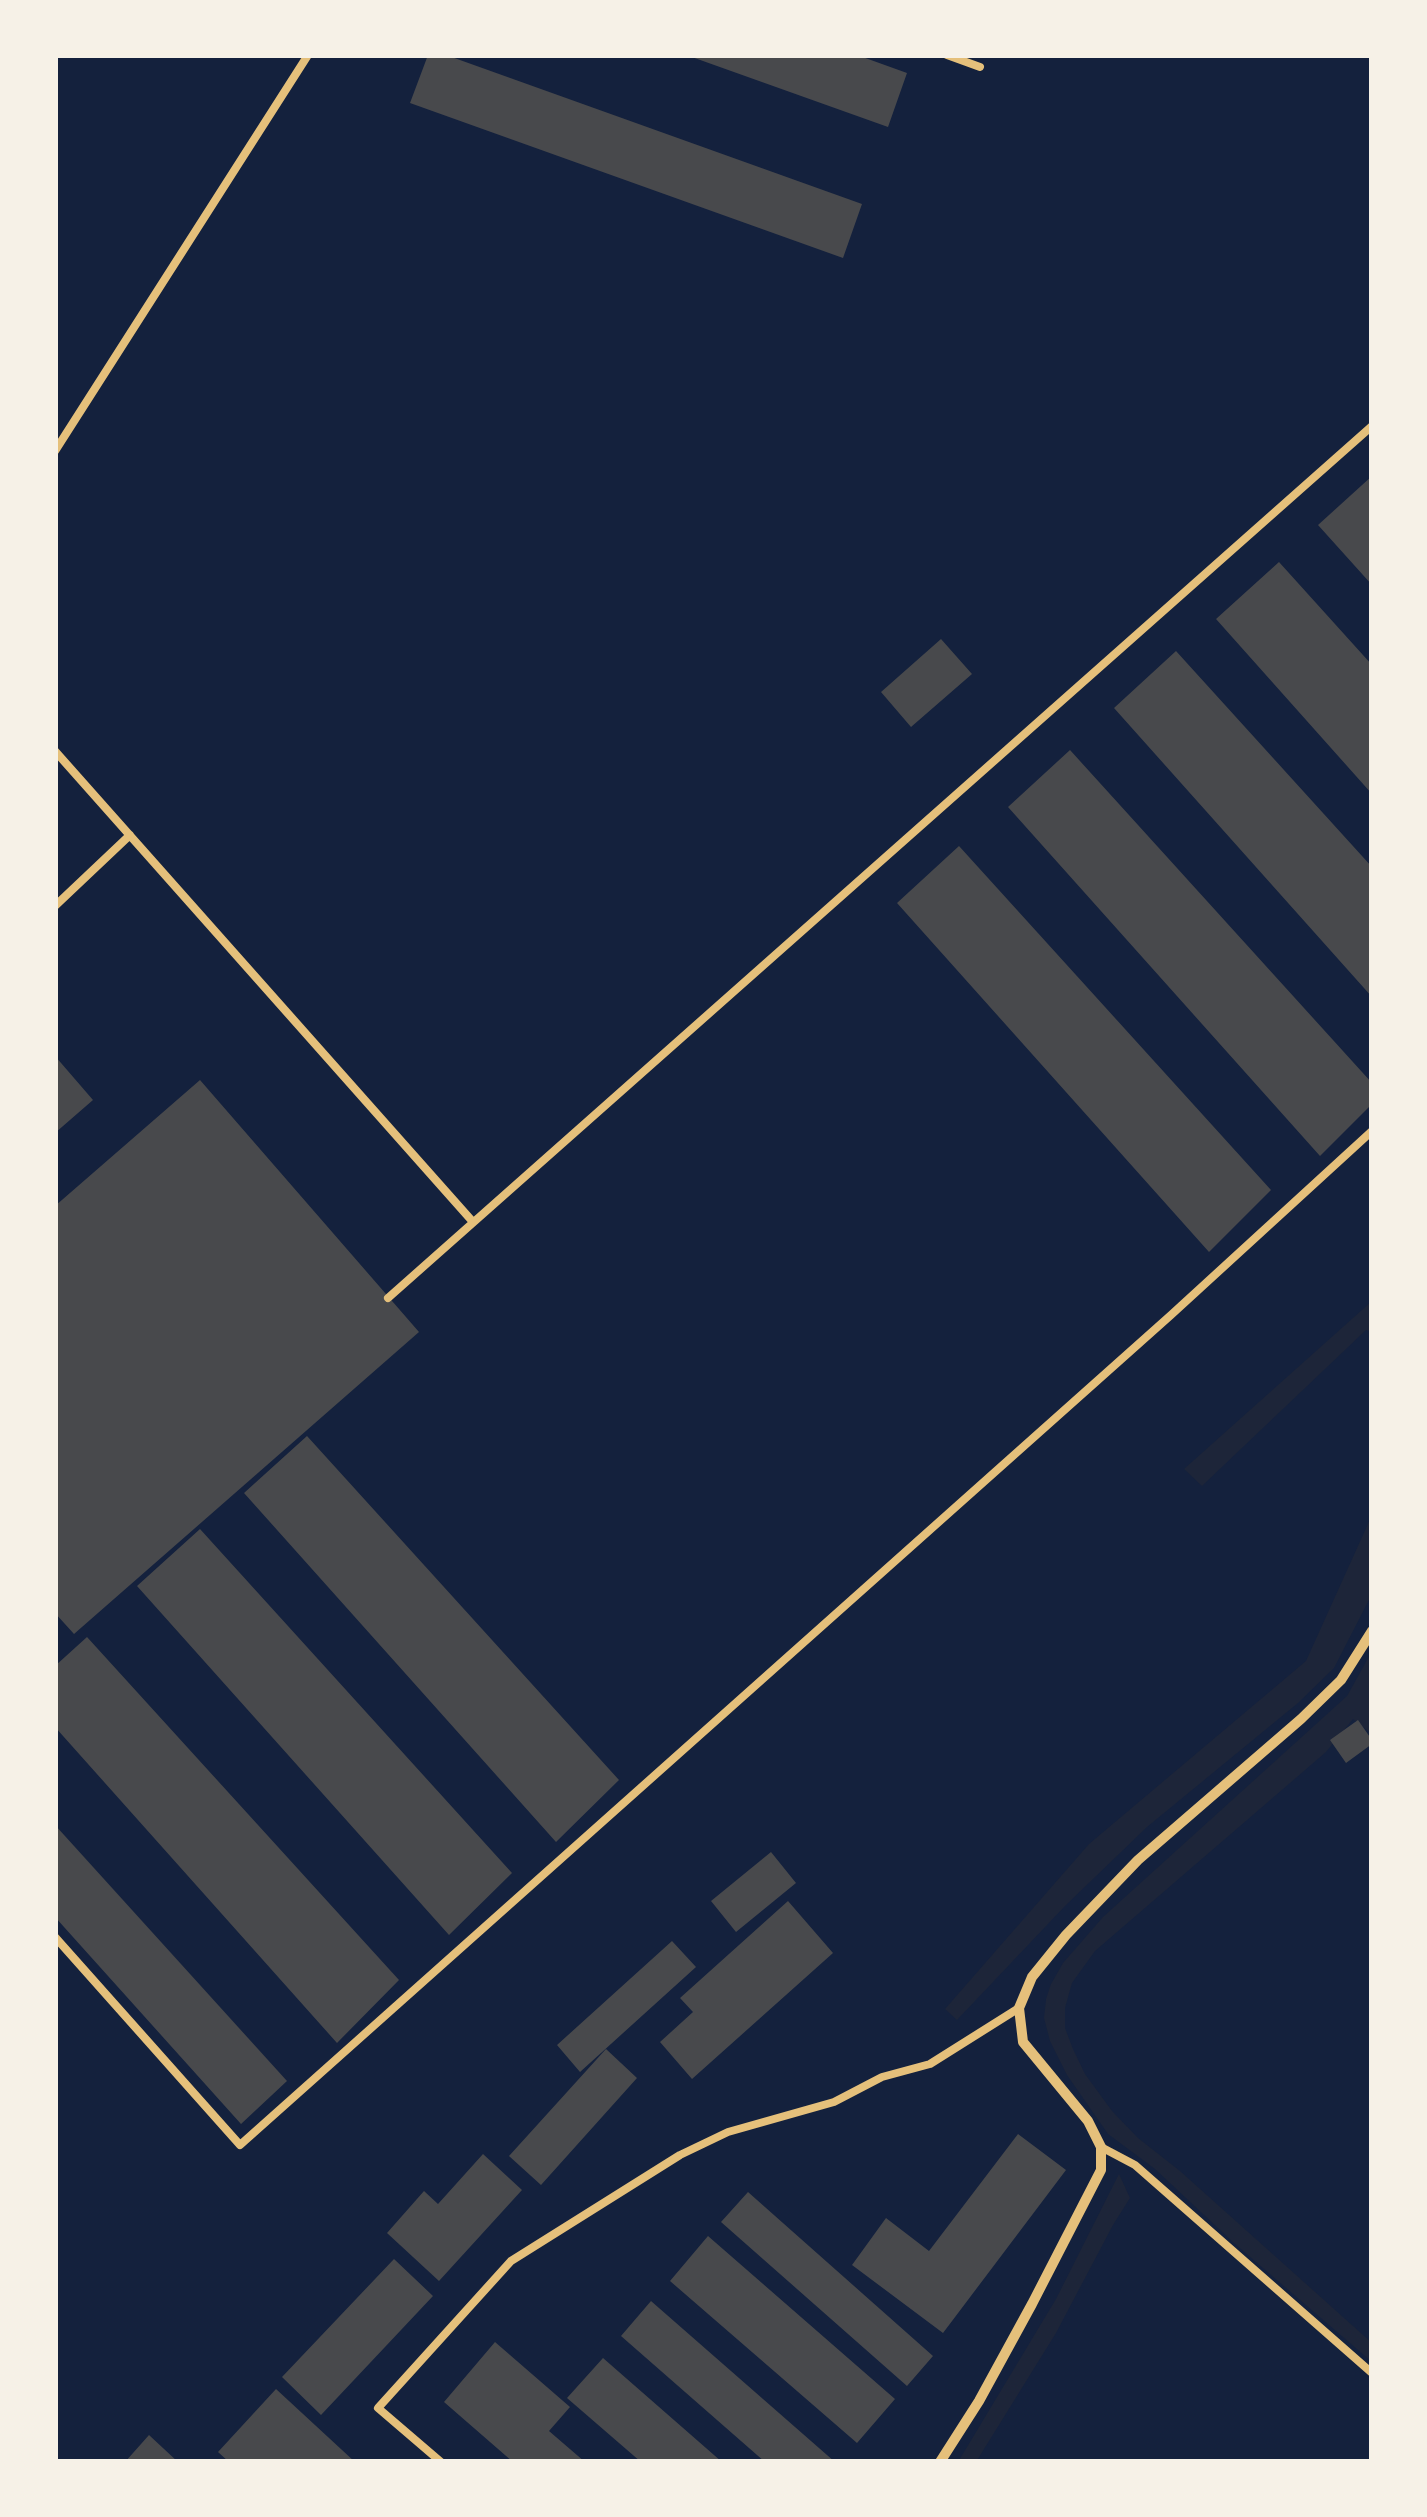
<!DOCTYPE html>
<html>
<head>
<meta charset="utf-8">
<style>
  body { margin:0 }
  #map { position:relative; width:1427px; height:2517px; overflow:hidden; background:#14213d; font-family:Inter,sans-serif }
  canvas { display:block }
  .frame { position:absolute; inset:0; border:58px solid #f6f1e7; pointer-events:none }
</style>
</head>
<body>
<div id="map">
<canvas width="1427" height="2517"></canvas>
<div class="frame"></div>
</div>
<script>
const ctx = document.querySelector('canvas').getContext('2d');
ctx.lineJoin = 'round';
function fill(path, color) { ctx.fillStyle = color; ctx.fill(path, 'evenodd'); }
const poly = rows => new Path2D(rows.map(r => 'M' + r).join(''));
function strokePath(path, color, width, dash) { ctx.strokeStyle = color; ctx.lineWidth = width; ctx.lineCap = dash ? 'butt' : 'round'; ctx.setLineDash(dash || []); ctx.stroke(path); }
fill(poly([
  [1372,1301,1372,1332,1366,1330,1202,1486,1184,1469],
  [1372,1515,1372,1594,1334,1668,1298,1703,1147,1827,1065,1906,957,2020,945,2009,1089,1844,1306,1661],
  [1372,1651,1372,1734,1353,1719,1326,1752,1095,1951,1072,1983,1065,2008,1065,2028,1073,2049,1085,2074,1112,2111,1138,2138,1180,2171,1372,2343,1372,2362,1234,2243,1155,2169,1108,2134,1067,2075,1050,2041,1044,2018,1046,1999,1051,1984,1063,1963,1103,1917,1347,1696],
  [1119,2174,1130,2198,1113,2225,1056,2333,976,2462,958,2462,1056,2299]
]), '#1d2539');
fill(poly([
  [428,55,446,55,862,204,843,258,410,103],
  [857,55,907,73,888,127,689,56],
  [1372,476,1372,585,1318,525],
  [1279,562,1372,665,1372,794,1216,619],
  [941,639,972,674,911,727,881,692],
  [1176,651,1372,867,1372,997,1114,708],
  [1070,750,1372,1083,1372,1104,1320,1156,1008,807],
  [959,846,1271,1190,1209,1252,897,903],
  [55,1056,93,1100,55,1133],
  [200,1080,419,1332,74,1634,55,1613,55,1206],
  [307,1436,619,1780,556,1842,244,1493],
  [200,1529,512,1873,449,1935,137,1586],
  [87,1637,399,1980,337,2043,55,1727,55,1666],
  [1358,1720,1372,1740,1372,1744,1346,1763,1330,1740],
  [55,1825,287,2081,241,2124,55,1917],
  [771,1852,796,1883,736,1932,711,1901],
  [788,1901,833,1953,692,2079,660,2042,693,2012,680,1998],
  [672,1941,696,1967,580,2072,557,2045],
  [606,2049,637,2078,541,2185,509,2156],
  [1018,2134,1066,2170,943,2333,852,2265,886,2218,929,2251],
  [483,2154,522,2190,439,2281,387,2233,424,2191,438,2204],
  [748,2192,933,2356,907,2386,721,2222],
  [708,2236,895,2399,857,2443,670,2281],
  [394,2259,433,2296,321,2415,282,2377],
  [651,2301,835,2462,765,2462,621,2336],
  [495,2342,570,2407,549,2431,585,2462,513,2462,444,2402],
  [603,2358,722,2462,641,2462,567,2398],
  [276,2389,355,2462,229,2462,218,2452],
  [149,2435,178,2462,125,2462]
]), '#48494c');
strokePath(poly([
  [947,55,980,67],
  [55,451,308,55],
  [55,751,473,1222],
  [55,906,130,835],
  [388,1298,1372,426],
  [55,1937,240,2145,1171,1315,1372,1131],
  [1101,2147,1135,2165,1372,2373],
  [441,2462,378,2408,511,2261,680,2155,728,2132,834,2102,882,2077,930,2064,1019,2008]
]), '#e5c07b', 8);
strokePath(poly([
  [940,2462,979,2401,1032,2304,1101,2170,1101,2147,1088,2121,1023,2042,1019,2008,1032,1977,1066,1935,1138,1860,1301,1719,1341,1680,1372,1631]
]), '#e5c07b', 10);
</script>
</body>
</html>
